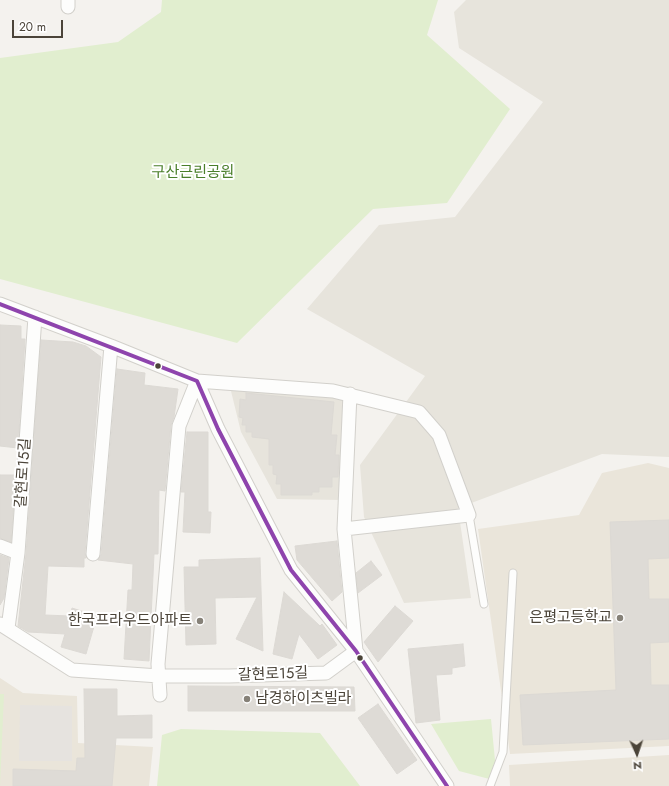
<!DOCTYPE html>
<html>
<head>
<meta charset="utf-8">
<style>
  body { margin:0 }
  #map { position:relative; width:669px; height:786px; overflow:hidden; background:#f4f2ee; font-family:Jost,sans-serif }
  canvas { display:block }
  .north { position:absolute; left:617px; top:734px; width:40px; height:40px; -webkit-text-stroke:3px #fff; paint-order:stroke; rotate:177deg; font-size:11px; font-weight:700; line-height:16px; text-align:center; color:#4b4439 }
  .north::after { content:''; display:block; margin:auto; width:14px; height:18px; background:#4b4439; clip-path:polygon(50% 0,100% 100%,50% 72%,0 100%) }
  .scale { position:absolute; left:12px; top:20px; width:51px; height:18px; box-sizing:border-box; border:2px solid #4b4439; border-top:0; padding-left:5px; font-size:12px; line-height:14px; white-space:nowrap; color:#4b4439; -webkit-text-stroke:3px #fff; paint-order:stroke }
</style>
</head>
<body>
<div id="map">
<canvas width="669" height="786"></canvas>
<div class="north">N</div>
<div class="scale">20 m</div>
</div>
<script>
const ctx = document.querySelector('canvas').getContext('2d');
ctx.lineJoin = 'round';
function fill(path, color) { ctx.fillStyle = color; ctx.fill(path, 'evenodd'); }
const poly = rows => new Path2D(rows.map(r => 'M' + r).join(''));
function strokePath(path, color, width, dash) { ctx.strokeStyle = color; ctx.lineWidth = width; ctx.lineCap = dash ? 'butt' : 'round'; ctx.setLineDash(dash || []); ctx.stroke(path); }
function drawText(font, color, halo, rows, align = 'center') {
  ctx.font = font + ' Jost,"Noto Sans KR",sans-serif'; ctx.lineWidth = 4; ctx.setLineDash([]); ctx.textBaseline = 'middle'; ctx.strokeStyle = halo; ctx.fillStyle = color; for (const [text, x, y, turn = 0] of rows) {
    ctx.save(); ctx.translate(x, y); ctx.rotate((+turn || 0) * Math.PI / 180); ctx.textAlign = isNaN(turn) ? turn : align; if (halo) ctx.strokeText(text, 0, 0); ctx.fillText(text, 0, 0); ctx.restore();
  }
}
fill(poly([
  [466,0,669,0,669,457,602,454,458,508,471,598,404,603,364,517,360,465,425,376,307,309,379,225,455,217,543,102,459,48,454,12],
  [230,387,345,398,342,500,277,499,241,432]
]), '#e7e4dc');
fill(poly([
  [648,463,669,468,669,746,510,754,478,529,579,515,602,473],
  [0,678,23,693,77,696,78,743,153,747,149,786,0,786],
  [669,755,669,786,510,786,509,765]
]), '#eae5da');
fill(poly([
  [162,0,438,0,427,35,510,109,447,203,373,209,237,343,0,279,0,58,118,42,161,12],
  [0,694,4,694,0,786],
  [491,719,497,781,459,771,431,724],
  [181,729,320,733,360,786,157,786,162,735]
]), '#e1eecf');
fill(poly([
  [20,705,72,706,72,761,19,761]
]), '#e6e3df');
const building = poly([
  [0,325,21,326,21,339,25,339,18,448,0,446,0,325],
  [41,340,73,342,86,346,101,357,85,553,86,558,84,558,84,567,48,566,45,615,70,616,72,608,97,616,86,654,61,647,65,634,28,632,18,626,26,554,41,340],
  [117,369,145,373,144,385,178,389,174,417,171,425,165,491,159,490,158,554,154,554,149,661,124,659,128,590,132,590,133,564,98,560,101,555,117,369],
  [246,393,334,402,331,435,337,435,335,455,339,455,338,476,338,477,332,477,332,487,319,487,319,492,312,492,312,495,281,495,281,484,276,484,277,475,273,474,273,465,269,465,269,439,252,437,252,432,246,432,246,425,242,425,243,418,239,417,240,399,246,400,246,393],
  [187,432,208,432,208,512,211,512,210,533,183,532,185,492,181,492,187,432],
  [0,475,16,475,11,542,0,538,0,475],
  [669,520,669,558,648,559,649,599,669,599,669,642,650,643,651,685,669,685,669,739,523,745,520,695,616,690,610,522,669,520],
  [337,541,342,592,332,601,297,560,295,546,337,541],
  [0,555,9,558,4,598,0,605,0,555],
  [260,558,263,651,236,639,257,597,215,598,216,644,186,645,184,567,199,567,199,560,260,558],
  [371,561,382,575,358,593,356,573,371,561],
  [284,592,320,626,322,624,337,645,318,659,299,634,292,659,273,654,284,592],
  [395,606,413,621,378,662,364,642,395,606],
  [463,644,465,666,452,668,452,674,436,675,440,720,416,723,408,649,463,644],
  [188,686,354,687,355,711,188,711,188,686],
  [84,689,117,689,117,716,152,715,152,738,116,738,112,786,13,786,13,769,76,771,77,758,85,758,84,689],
  [378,704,417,760,397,774,358,718,378,704]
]);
fill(building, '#dedbd6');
strokePath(building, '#dcd9d4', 1);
const service = poly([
  [469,515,484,604],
  [490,786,503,752,513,573]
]);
const minor = poly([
  [68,0,68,7],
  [0,304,111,346,197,381,218,429,291,570,356,651,447,786],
  [0,546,18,553],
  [93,554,111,346],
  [0,624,72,670,159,676,229,676,326,673,356,651,344,529,350,394],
  [8,628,18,553,35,317],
  [160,695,158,664,179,426,197,381,333,391,419,412,439,435,469,515,344,529]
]);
strokePath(service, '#d2d0cb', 9);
strokePath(minor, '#d2d0cb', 15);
strokePath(service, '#fdfdfc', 7);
strokePath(minor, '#fdfdfc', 13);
strokePath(poly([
  [0,304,197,381,218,429,291,570,356,651,447,786]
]), '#8e44ad', 4);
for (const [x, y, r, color] of [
  [158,366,3.5,"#4b4439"],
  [620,618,4,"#868178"],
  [200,621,4,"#868178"],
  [360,658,3.5,"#4b4439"],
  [247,699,4,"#868178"]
]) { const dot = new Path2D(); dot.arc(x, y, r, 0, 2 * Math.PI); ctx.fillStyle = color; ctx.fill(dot); strokePath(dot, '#fff', 1.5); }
drawText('15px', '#4a7f2a', '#fff', [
  ["구산근린공원",193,173]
]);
drawText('15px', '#4b4439', '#fff', [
  ["갈현로15길",24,473,-86],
  ["갈현로15길",273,675,-2]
]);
drawText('15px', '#4b4439', '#fff', [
  ["은평고등학교",612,618],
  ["한국프라우드아파트",192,621],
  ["남경하이츠빌라",255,699,"left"]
], 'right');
</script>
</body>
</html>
